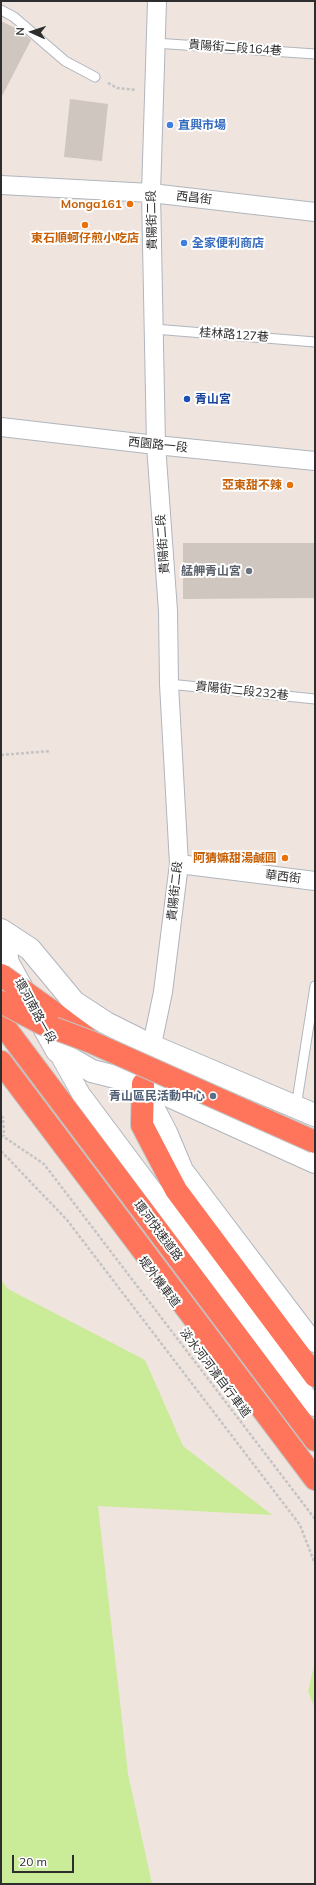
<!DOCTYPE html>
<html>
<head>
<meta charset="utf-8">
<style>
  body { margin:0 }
  #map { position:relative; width:316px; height:1885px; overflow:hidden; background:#f0e4df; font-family:Mulish,sans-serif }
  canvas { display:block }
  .frame { position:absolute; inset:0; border:2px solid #2d2d2d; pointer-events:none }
  .north { position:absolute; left:12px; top:12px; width:40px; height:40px; -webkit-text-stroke:3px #fff; paint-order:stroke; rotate:273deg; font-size:11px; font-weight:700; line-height:16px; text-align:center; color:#2d2d2d }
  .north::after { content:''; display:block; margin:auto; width:14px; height:18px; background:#2d2d2d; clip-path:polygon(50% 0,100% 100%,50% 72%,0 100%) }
  .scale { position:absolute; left:12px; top:1855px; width:62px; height:18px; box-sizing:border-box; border:2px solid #2d2d2d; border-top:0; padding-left:5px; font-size:12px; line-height:14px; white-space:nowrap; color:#2d2d2d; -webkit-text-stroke:3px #fff; paint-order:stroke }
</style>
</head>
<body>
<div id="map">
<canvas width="316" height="1885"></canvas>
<div class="frame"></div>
<div class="north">N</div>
<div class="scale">20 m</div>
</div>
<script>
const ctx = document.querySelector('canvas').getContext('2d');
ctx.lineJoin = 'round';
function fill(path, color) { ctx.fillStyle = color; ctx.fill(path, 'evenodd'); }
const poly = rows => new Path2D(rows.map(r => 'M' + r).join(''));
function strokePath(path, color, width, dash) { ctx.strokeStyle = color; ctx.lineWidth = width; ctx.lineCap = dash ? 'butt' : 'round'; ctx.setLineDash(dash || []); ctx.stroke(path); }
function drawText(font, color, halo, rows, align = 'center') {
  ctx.font = font + ' Mulish,"Noto Sans TC",sans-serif'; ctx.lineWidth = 4; ctx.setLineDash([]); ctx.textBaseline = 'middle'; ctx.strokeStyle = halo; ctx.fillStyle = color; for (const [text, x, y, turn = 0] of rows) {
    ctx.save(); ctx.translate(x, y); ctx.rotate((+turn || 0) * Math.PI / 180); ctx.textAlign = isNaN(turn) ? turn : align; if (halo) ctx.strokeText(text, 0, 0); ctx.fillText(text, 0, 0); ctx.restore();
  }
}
fill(poly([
  [1,1280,8,1289,145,1360,183,1446,272,1515,98,1506,128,1774,152,1884,1,1884],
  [315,1662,315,1709,308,1691]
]), '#caeb97');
fill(poly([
  [1,21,21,31,31,40,1,98],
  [70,99,108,104,102,161,64,157],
  [183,543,315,543,315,598,183,599]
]), '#cfc6c0');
const lane = poly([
  [1,10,14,17,65,61,95,77],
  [155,43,315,54],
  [154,329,315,342],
  [169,684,315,699],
  [296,1107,315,986]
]);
const street = poly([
  [1,185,151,193,315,212],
  [1,427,156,445,315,461],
  [179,864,315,881],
  [57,1051,81,1094,315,1407],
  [149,1059,163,992,179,864,169,684,168,611,156,445,151,193,157,1],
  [143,1084,168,1132,184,1170,315,1343]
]);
const secondary = poly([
  [1,930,30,949,74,1002,106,1023,152,1046,315,1115],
  [2,931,8,963,57,1051,92,1071,143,1084,315,1162]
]);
const highway = poly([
  [50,1010,87,1038],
  [1,1022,315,1440],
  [1,1062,315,1479],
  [143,1084,142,1125,176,1190,315,1376]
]);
strokePath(lane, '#afb6be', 11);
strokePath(street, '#afb6be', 20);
strokePath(secondary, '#afb6be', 24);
strokePath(highway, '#c4c4c4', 24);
strokePath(poly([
  [108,83,117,88,136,90],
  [1,755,51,751],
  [1,1116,3,1118,4,1136],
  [1,1135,44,1164,315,1519],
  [1,1151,67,1220,300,1525,315,1564]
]), '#c4c4c4', 2.5, [3, 2]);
strokePath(lane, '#fff', 9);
strokePath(street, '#fff', 18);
strokePath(secondary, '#fff', 22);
strokePath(highway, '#ff755b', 22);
const highwayBridge = poly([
  [1,975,50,1010],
  [1,1002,43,1024,91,1042,315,1142]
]);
strokePath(highwayBridge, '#c4c4c4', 24, []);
strokePath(highwayBridge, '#ff755b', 22);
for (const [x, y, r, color] of [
  [170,125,4,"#3f7fe0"],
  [130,204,4,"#e8710a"],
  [85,225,4,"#e8710a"],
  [184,243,4,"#3f7fe0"],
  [187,399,4,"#1a4fb4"],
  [290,485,4,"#e8710a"],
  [249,571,4,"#6b7280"],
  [285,858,4,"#e8710a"],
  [213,1096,4,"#5c6f8a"]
]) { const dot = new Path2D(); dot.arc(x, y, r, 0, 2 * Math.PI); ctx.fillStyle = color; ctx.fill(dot); strokePath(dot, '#fff', 1.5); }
drawText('12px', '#2d2d2d', '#fff', [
  ["貴陽街二段164巷",235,48,4],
  ["西昌街",194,198,7],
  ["貴陽街二段",152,220,-91],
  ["桂林路127巷",234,335,4],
  ["西園路一段",158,445,6],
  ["貴陽街二段",163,544,-94],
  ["貴陽街二段232巷",242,691,6],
  ["華西街",283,877,7],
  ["貴陽街二段",175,891,-84],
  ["環河南路一段",35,1011,61],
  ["環河快速道路",158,1231,53],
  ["堤外機車道",159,1282,53],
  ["淡水河河濱自行車道",215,1373,53]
]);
drawText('bold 12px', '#366cbe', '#fff', [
  ["直興市場",178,125],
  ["全家便利商店",192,243]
], 'left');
drawText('bold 12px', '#c56008', '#fff', [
  ["Monga161",122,204],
  ["東石順蚵仔煎小吃店",85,238,"center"],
  ["亞東甜不辣",282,485],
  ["阿猜嫲甜湯鹹圓",277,858]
], 'right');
drawText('bold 12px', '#164399', '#fff', [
  ["青山宮",195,399]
], 'left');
drawText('bold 12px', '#5b616d', '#fff', [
  ["艋舺青山宮",241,571]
], 'right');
drawText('bold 12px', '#4e5e75', '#fff', [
  ["青山區民活動中心",205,1096]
], 'right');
</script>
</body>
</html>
